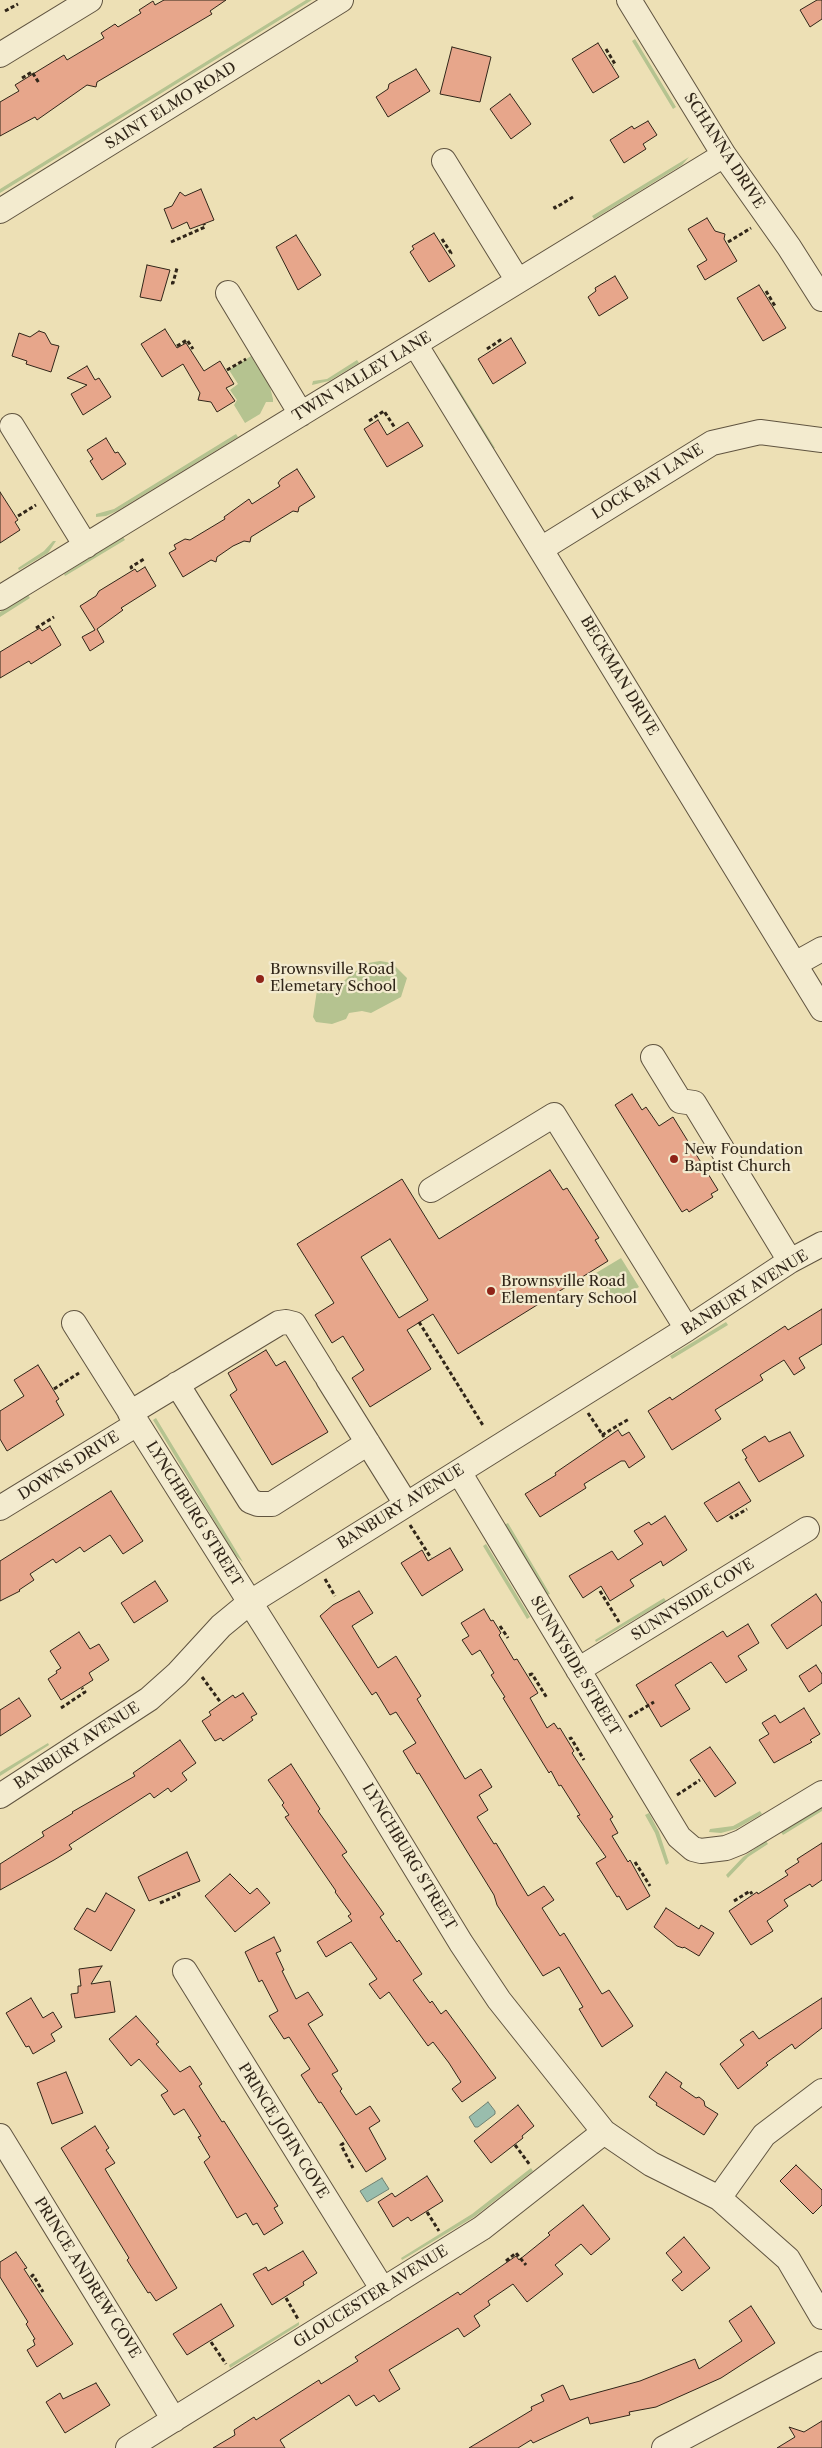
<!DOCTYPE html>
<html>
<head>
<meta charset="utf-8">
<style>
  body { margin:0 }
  canvas { display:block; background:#ede0b5 }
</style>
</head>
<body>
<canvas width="822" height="2448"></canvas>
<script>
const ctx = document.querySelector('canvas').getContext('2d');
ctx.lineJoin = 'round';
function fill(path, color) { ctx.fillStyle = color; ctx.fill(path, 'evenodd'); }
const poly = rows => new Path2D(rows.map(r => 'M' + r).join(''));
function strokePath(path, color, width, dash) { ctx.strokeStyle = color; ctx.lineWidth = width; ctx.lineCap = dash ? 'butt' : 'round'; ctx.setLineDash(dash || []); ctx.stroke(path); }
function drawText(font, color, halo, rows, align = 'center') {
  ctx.font = font + ' "Libre Caslon Text",serif'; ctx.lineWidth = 4.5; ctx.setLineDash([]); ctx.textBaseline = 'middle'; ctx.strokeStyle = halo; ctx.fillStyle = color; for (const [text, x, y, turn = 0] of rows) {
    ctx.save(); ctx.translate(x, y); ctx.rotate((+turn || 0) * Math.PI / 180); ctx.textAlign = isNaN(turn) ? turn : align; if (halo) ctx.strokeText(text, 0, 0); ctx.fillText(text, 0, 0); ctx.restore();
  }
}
fill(poly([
  [306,0,312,0,0,193,0,189],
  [635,39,676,107,673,109,632,41],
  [689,157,682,165,594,219,592,216],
  [251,356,270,387,273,399,273,402,266,402,260,414,245,423,234,405,237,400,230,390,238,384,229,370],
  [357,360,359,363,329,381,312,385,313,381,327,379],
  [442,362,495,448,493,449,445,372],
  [236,434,238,437,117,511,106,516,96,517,96,514,114,509],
  [123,537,125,540,65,576,64,574],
  [53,541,56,541,48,553,19,570,18,568,44,551],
  [28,595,30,598,0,617,0,612],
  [380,961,392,963,407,978,401,997,371,1013,362,1011,349,1013,346,1019,332,1024,316,1022,313,1017,317,990,336,981,343,982,349,976,368,963],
  [621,1258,639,1287,614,1302,596,1273],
  [726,1322,728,1325,672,1359,670,1356],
  [156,1418,243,1562,235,1555,153,1420],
  [508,1523,550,1594,547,1595,504,1525],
  [486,1544,530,1617,527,1619,483,1546],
  [664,1598,666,1601,596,1642,595,1640],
  [48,1743,49,1745,0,1776,0,1772],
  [822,1807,822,1811,783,1835,781,1832],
  [760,1811,762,1814,736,1829,721,1833,709,1832,710,1829,733,1826],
  [649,1813,659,1832,669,1863,666,1865,655,1833,645,1815],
  [766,1841,768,1844,748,1857,728,1878,726,1875,743,1857],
  [531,2168,533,2171,474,2217,402,2260,401,2258,472,2214],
  [299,2322,299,2325,230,2368,229,2365]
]), '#b5c390');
const water = poly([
  [488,2102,495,2111,495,2114,478,2127,475,2127,469,2117,488,2102],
  [382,2178,389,2189,367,2202,360,2191,382,2178]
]);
fill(water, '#99bdad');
strokePath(water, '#6f8172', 1);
const building = poly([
  [164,0,226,0,210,11,212,14,97,82,96,87,87,85,37,120,35,117,0,136,0,102,19,91,15,85,64,55,67,60,104,38,101,33,115,24,118,27,141,13,139,10,153,1,155,5,164,0],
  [817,0,822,0,822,19,810,27,800,10,817,0],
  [598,43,619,77,593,93,572,59,598,43],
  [452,47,491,57,480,102,440,94,452,47],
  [416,69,430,91,388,117,376,97,388,89,389,84,416,69],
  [510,94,531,124,511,139,490,109,510,94],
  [648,121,657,135,643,144,646,149,624,163,610,140,632,126,634,129,648,121],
  [201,189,214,220,190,229,187,222,172,229,164,209,172,206,180,192,185,196,201,189],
  [707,218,715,231,725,234,724,239,737,261,705,280,697,266,707,260,688,229,707,218],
  [434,233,455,266,429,282,410,252,414,249,412,246,434,233],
  [296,235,321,275,298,290,276,247,296,235],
  [147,265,170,270,161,301,140,297,147,265],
  [615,276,628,298,599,316,588,297,596,291,595,288,615,276],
  [759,285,786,328,763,341,737,298,759,285],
  [165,329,177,348,186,343,204,371,220,361,234,384,226,388,235,401,217,412,211,402,198,400,200,393,183,364,162,377,141,344,165,329],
  [39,331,45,333,51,344,59,346,51,372,26,364,27,361,12,356,19,333,30,337,39,331],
  [511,338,526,363,493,384,478,359,511,338],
  [87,366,95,380,99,378,111,397,83,415,71,394,87,385,67,378,87,366],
  [378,420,387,435,408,422,423,446,387,467,364,429,378,420],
  [106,438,115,453,118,452,126,464,102,480,90,461,93,459,87,450,106,438],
  [297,469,315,497,299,507,298,512,293,511,251,537,250,542,244,541,233,546,217,557,216,562,211,560,183,577,169,553,176,549,174,545,185,539,190,540,225,519,224,517,249,499,252,504,280,486,278,483,281,479,297,469],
  [0,492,18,520,15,522,20,530,0,543,0,492],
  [145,567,156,586,121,608,123,610,97,629,104,642,90,651,82,637,95,630,80,606,96,596,99,591,135,569,137,572,145,567],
  [50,626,61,645,31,664,29,661,0,678,0,652,40,628,42,631,50,626],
  [632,1094,642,1110,646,1107,659,1126,673,1117,718,1190,711,1194,713,1197,689,1212,687,1209,682,1212,615,1105,632,1094],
  [550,1170,563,1190,567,1188,599,1238,595,1240,608,1261,458,1354,433,1314,407,1330,431,1369,370,1407,352,1378,364,1370,343,1336,332,1343,315,1315,334,1303,297,1244,402,1179,439,1239,550,1170],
  [390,1239,428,1300,399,1318,361,1257,390,1239],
  [822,1309,822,1344,799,1358,805,1368,794,1375,784,1360,760,1375,763,1380,715,1410,721,1419,672,1450,648,1411,670,1397,672,1400,785,1326,788,1330,822,1309],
  [266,1350,276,1366,285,1361,328,1432,272,1465,230,1395,237,1390,228,1373,266,1350],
  [38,1365,59,1399,56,1401,64,1415,7,1451,0,1439,0,1411,24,1396,14,1380,38,1365],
  [618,1430,622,1436,629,1432,645,1457,629,1468,625,1461,621,1461,584,1484,586,1488,540,1517,525,1494,556,1475,555,1473,618,1430],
  [790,1432,804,1456,759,1482,745,1459,747,1458,742,1450,765,1436,769,1442,790,1432],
  [739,1482,751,1501,717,1522,704,1503,739,1482],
  [111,1491,143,1541,123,1554,110,1535,84,1552,80,1547,56,1563,53,1559,30,1574,34,1580,19,1590,20,1591,0,1601,0,1561,111,1491],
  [665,1516,687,1550,663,1566,661,1561,630,1580,634,1586,610,1601,601,1586,583,1598,569,1576,612,1551,618,1560,643,1544,634,1531,649,1522,651,1525,665,1516],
  [450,1548,463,1570,422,1596,401,1563,422,1550,428,1561,450,1548],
  [155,1581,168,1601,134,1623,121,1603,155,1581],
  [359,1591,373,1613,352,1626,378,1668,396,1656,421,1696,417,1699,465,1779,481,1769,492,1787,479,1795,488,1810,477,1817,494,1844,496,1843,528,1896,544,1886,554,1900,542,1908,560,1936,564,1933,602,1994,609,1990,633,2026,602,2047,579,2009,583,2007,559,1967,543,1976,497,1905,494,1895,468,1853,419,1773,417,1774,403,1751,416,1743,396,1712,390,1715,376,1692,372,1695,320,1616,333,1605,359,1591],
  [816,1594,822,1603,822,1625,787,1649,771,1625,816,1594],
  [484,1609,491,1621,493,1620,501,1633,499,1635,514,1660,517,1659,538,1693,530,1698,547,1728,554,1723,558,1729,560,1728,574,1751,572,1753,613,1817,610,1819,618,1833,612,1836,628,1862,630,1860,650,1896,627,1910,619,1896,617,1897,596,1863,606,1857,577,1816,580,1815,561,1785,559,1786,551,1771,549,1773,503,1698,505,1697,491,1675,494,1673,480,1650,472,1655,462,1640,469,1636,461,1623,484,1609],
  [748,1624,759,1643,738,1656,747,1670,726,1683,711,1662,675,1685,690,1709,661,1727,636,1685,723,1631,727,1637,748,1624],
  [79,1632,90,1649,99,1644,109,1660,89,1673,93,1680,61,1700,48,1679,57,1673,56,1671,61,1668,50,1651,79,1632],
  [816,1665,822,1674,822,1683,809,1692,799,1676,816,1665],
  [243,1693,257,1714,251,1717,253,1720,223,1741,221,1738,215,1741,202,1721,211,1715,209,1712,233,1695,235,1698,243,1693],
  [19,1698,31,1716,0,1736,0,1710,19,1698],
  [804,1708,820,1734,810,1740,812,1742,774,1763,759,1740,769,1734,762,1723,775,1715,780,1723,804,1708],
  [180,1740,196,1763,182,1773,187,1780,171,1792,168,1788,154,1798,150,1793,69,1845,72,1849,54,1860,0,1890,0,1864,44,1836,42,1832,73,1813,72,1812,135,1776,133,1773,180,1740],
  [710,1747,736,1783,715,1797,690,1760,710,1747],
  [291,1764,320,1809,318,1811,347,1852,342,1855,384,1914,380,1917,397,1942,399,1940,422,1974,413,1980,430,2003,432,2001,441,2014,446,2010,496,2078,462,2102,452,2089,461,2082,449,2063,433,2042,428,2046,389,1992,380,1999,369,1984,377,1979,351,1942,326,1957,317,1942,352,1921,348,1916,351,1914,335,1892,336,1891,285,1817,289,1815,282,1805,284,1803,268,1780,291,1764],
  [822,1843,822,1880,812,1887,810,1884,784,1900,788,1906,767,1921,773,1931,751,1945,729,1911,757,1892,758,1894,788,1875,785,1871,799,1862,797,1859,822,1843],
  [187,1852,200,1881,149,1901,138,1877,187,1852],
  [230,1874,250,1894,257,1888,270,1903,235,1932,205,1896,230,1874],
  [106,1893,135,1910,111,1951,74,1929,87,1908,95,1912,106,1893],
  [666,1908,699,1929,701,1925,714,1933,699,1956,684,1947,683,1948,677,1946,654,1927,666,1908],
  [274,1937,281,1951,276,1953,284,1970,282,1971,296,1999,308,1992,323,2015,308,2024,338,2071,332,2074,342,2089,340,2091,356,2115,370,2106,380,2121,369,2128,386,2159,366,2172,321,2102,319,2103,301,2075,310,2069,289,2037,284,2039,269,2016,278,2011,262,1980,259,1982,245,1952,274,1937],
  [102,1966,91,1984,110,1981,115,2012,75,2018,71,1994,78,1993,78,1986,81,1986,79,1969,102,1966],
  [31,1998,43,2018,53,2012,62,2027,51,2034,55,2041,33,2054,29,2046,26,2047,6,2013,31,1998],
  [822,1998,822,2028,795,2049,792,2044,766,2063,768,2065,738,2089,720,2064,744,2045,740,2040,753,2031,759,2039,822,1998],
  [136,2016,159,2042,156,2044,180,2072,190,2066,202,2084,199,2086,222,2122,224,2121,278,2206,274,2208,283,2223,264,2235,257,2223,253,2225,246,2213,237,2218,204,2162,210,2157,198,2137,201,2136,184,2109,174,2115,161,2095,168,2091,139,2059,131,2066,109,2039,136,2016],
  [66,2072,83,2113,52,2124,37,2083,66,2072],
  [666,2072,682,2083,680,2087,696,2098,699,2097,704,2101,705,2106,718,2114,704,2135,656,2105,657,2103,649,2097,666,2072],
  [518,2105,534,2126,522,2136,523,2138,491,2163,474,2141,518,2105],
  [95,2126,109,2148,106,2150,115,2163,105,2169,177,2288,156,2301,150,2292,148,2293,127,2260,129,2258,61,2148,95,2126],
  [796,2165,822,2190,822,2205,813,2214,780,2181,796,2165],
  [427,2176,443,2201,411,2221,408,2217,393,2227,378,2202,392,2193,395,2197,427,2176],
  [583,2205,610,2239,591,2255,581,2244,555,2265,563,2274,527,2302,513,2284,488,2301,490,2305,474,2316,480,2326,464,2337,458,2328,389,2370,400,2389,379,2402,374,2395,356,2406,349,2395,280,2440,285,2448,213,2448,235,2435,234,2430,254,2417,256,2420,319,2380,321,2384,358,2361,355,2357,458,2292,460,2295,516,2256,519,2260,550,2235,548,2233,583,2205],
  [684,2237,710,2268,682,2291,672,2280,682,2272,666,2253,684,2237],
  [303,2251,317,2273,303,2282,304,2285,272,2305,253,2274,266,2267,268,2271,303,2251],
  [16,2252,27,2268,24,2269,73,2344,37,2367,27,2350,35,2345,33,2340,35,2339,26,2324,28,2322,0,2277,0,2262,16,2252],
  [221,2304,234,2326,187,2355,173,2334,221,2304],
  [751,2306,775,2343,721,2378,656,2407,629,2412,630,2415,590,2424,588,2417,533,2443,531,2440,518,2448,469,2448,532,2410,531,2407,544,2401,541,2395,563,2385,570,2400,640,2381,695,2359,699,2369,742,2341,729,2321,751,2306],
  [96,2383,110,2405,65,2433,46,2402,60,2393,63,2399,96,2383],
  [822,2421,822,2448,777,2448,795,2437,789,2427,804,2432,822,2421]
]);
fill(building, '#e7a68b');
strokePath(building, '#312619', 1);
const minor = poly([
  [629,0,724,155,789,247,822,299],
  [0,55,90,0],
  [444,161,518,281],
  [0,211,341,0],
  [228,293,301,414],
  [415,344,822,1009],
  [12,426,86,546],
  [541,549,712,443,760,432,822,440],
  [0,598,724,155],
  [795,964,822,949],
  [653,1057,680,1101,694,1103,790,1261],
  [431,1190,554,1115,687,1329],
  [74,1323,355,1769,461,1943,499,2000,604,2132,651,2164,719,2198,788,2259,822,2317],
  [328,1379,406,1504],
  [177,1384,250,1501,258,1504,272,1504,368,1443],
  [130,1413,279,1323,286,1322,294,1324,325,1374],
  [459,1472,679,1837,693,1849,701,1851,726,1848,741,1842,822,1793],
  [0,1508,137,1424],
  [578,1670,807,1529],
  [0,1796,149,1699,177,1674,221,1626,249,1603,687,1329,790,1261,822,1244],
  [185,1971,383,2290],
  [0,2136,174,2420],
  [719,2198,764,2135,822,2091],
  [128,2448,482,2228,604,2132],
  [664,2448,822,2364]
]);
strokePath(minor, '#605440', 26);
strokePath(poly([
  [5,11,18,4],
  [606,49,615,64,613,65],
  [22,78,32,72,39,83],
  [554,206,555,208,573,197],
  [442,239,451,253,449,254],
  [171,242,205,227,204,224],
  [728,242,751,228],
  [171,283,173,283,177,268],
  [766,291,775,306,773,307],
  [177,346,187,340,193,349],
  [487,349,502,339],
  [227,370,246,359],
  [369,421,384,411,395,428],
  [18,516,36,505],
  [132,569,131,567,144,559],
  [36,628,54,617],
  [419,1322,484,1427],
  [54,1389,79,1373],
  [588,1413,604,1437],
  [602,1435,629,1419],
  [730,1516,732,1518,747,1509],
  [410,1525,431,1558],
  [325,1579,335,1596],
  [600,1591,619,1622],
  [500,1626,508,1638],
  [529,1675,532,1674,547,1698],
  [202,1677,221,1703],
  [61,1708,85,1692,82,1688],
  [629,1717,654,1702],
  [569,1739,571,1738,584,1760],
  [677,1795,700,1780],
  [635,1862,650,1886],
  [734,1901,750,1891,752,1894],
  [160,1903,179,1895,178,1892],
  [344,2143,341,2145,353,2168],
  [515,2145,530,2165],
  [427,2212,439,2231],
  [506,2261,516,2253,526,2265],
  [31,2277,33,2275,43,2292],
  [286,2298,298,2319],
  [211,2342,226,2364]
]), '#312619', 3, [4, 2.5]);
strokePath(minor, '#f3ebcf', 24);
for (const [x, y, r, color] of [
  [260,979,5,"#8f2418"],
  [674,1159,5,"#8f2418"],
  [491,1291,5,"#8f2418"]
]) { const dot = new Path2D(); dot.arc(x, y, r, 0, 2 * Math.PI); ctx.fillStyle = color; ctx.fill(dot); strokePath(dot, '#f3ebcf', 2); }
drawText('15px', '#312619', '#f3ebcf', [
  ["SAINT ELMO ROAD",171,106,-32],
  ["SCHANNA DRIVE",724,151,57],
  ["TWIN VALLEY LANE",362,377,-31],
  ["LOCK BAY LANE",648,482,-32],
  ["BECKMAN DRIVE",619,676,59],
  ["BANBURY AVENUE",745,1293,-32],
  ["DOWNS DRIVE",69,1466,-32],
  ["BANBURY AVENUE",401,1507,-32],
  ["LYNCHBURG STREET",194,1514,58],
  ["SUNNYSIDE COVE",693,1600,-32],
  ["SUNNYSIDE STREET",575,1666,59],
  ["BANBURY AVENUE",77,1746,-33],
  ["LYNCHBURG STREET",409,1857,59],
  ["PRINCE JOHN COVE",283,2131,58],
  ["PRINCE ANDREW COVE",87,2278,58],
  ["GLOUCESTER AVENUE",371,2297,-32]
]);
drawText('15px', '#312619', '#f3ebcf', [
  ["Brownsville Road",270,970],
  ["Elemetary School",270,987],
  ["New Foundation",684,1150],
  ["Baptist Church",684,1167],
  ["Brownsville Road",501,1282],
  ["Elementary School",501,1299]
], 'left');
</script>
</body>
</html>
